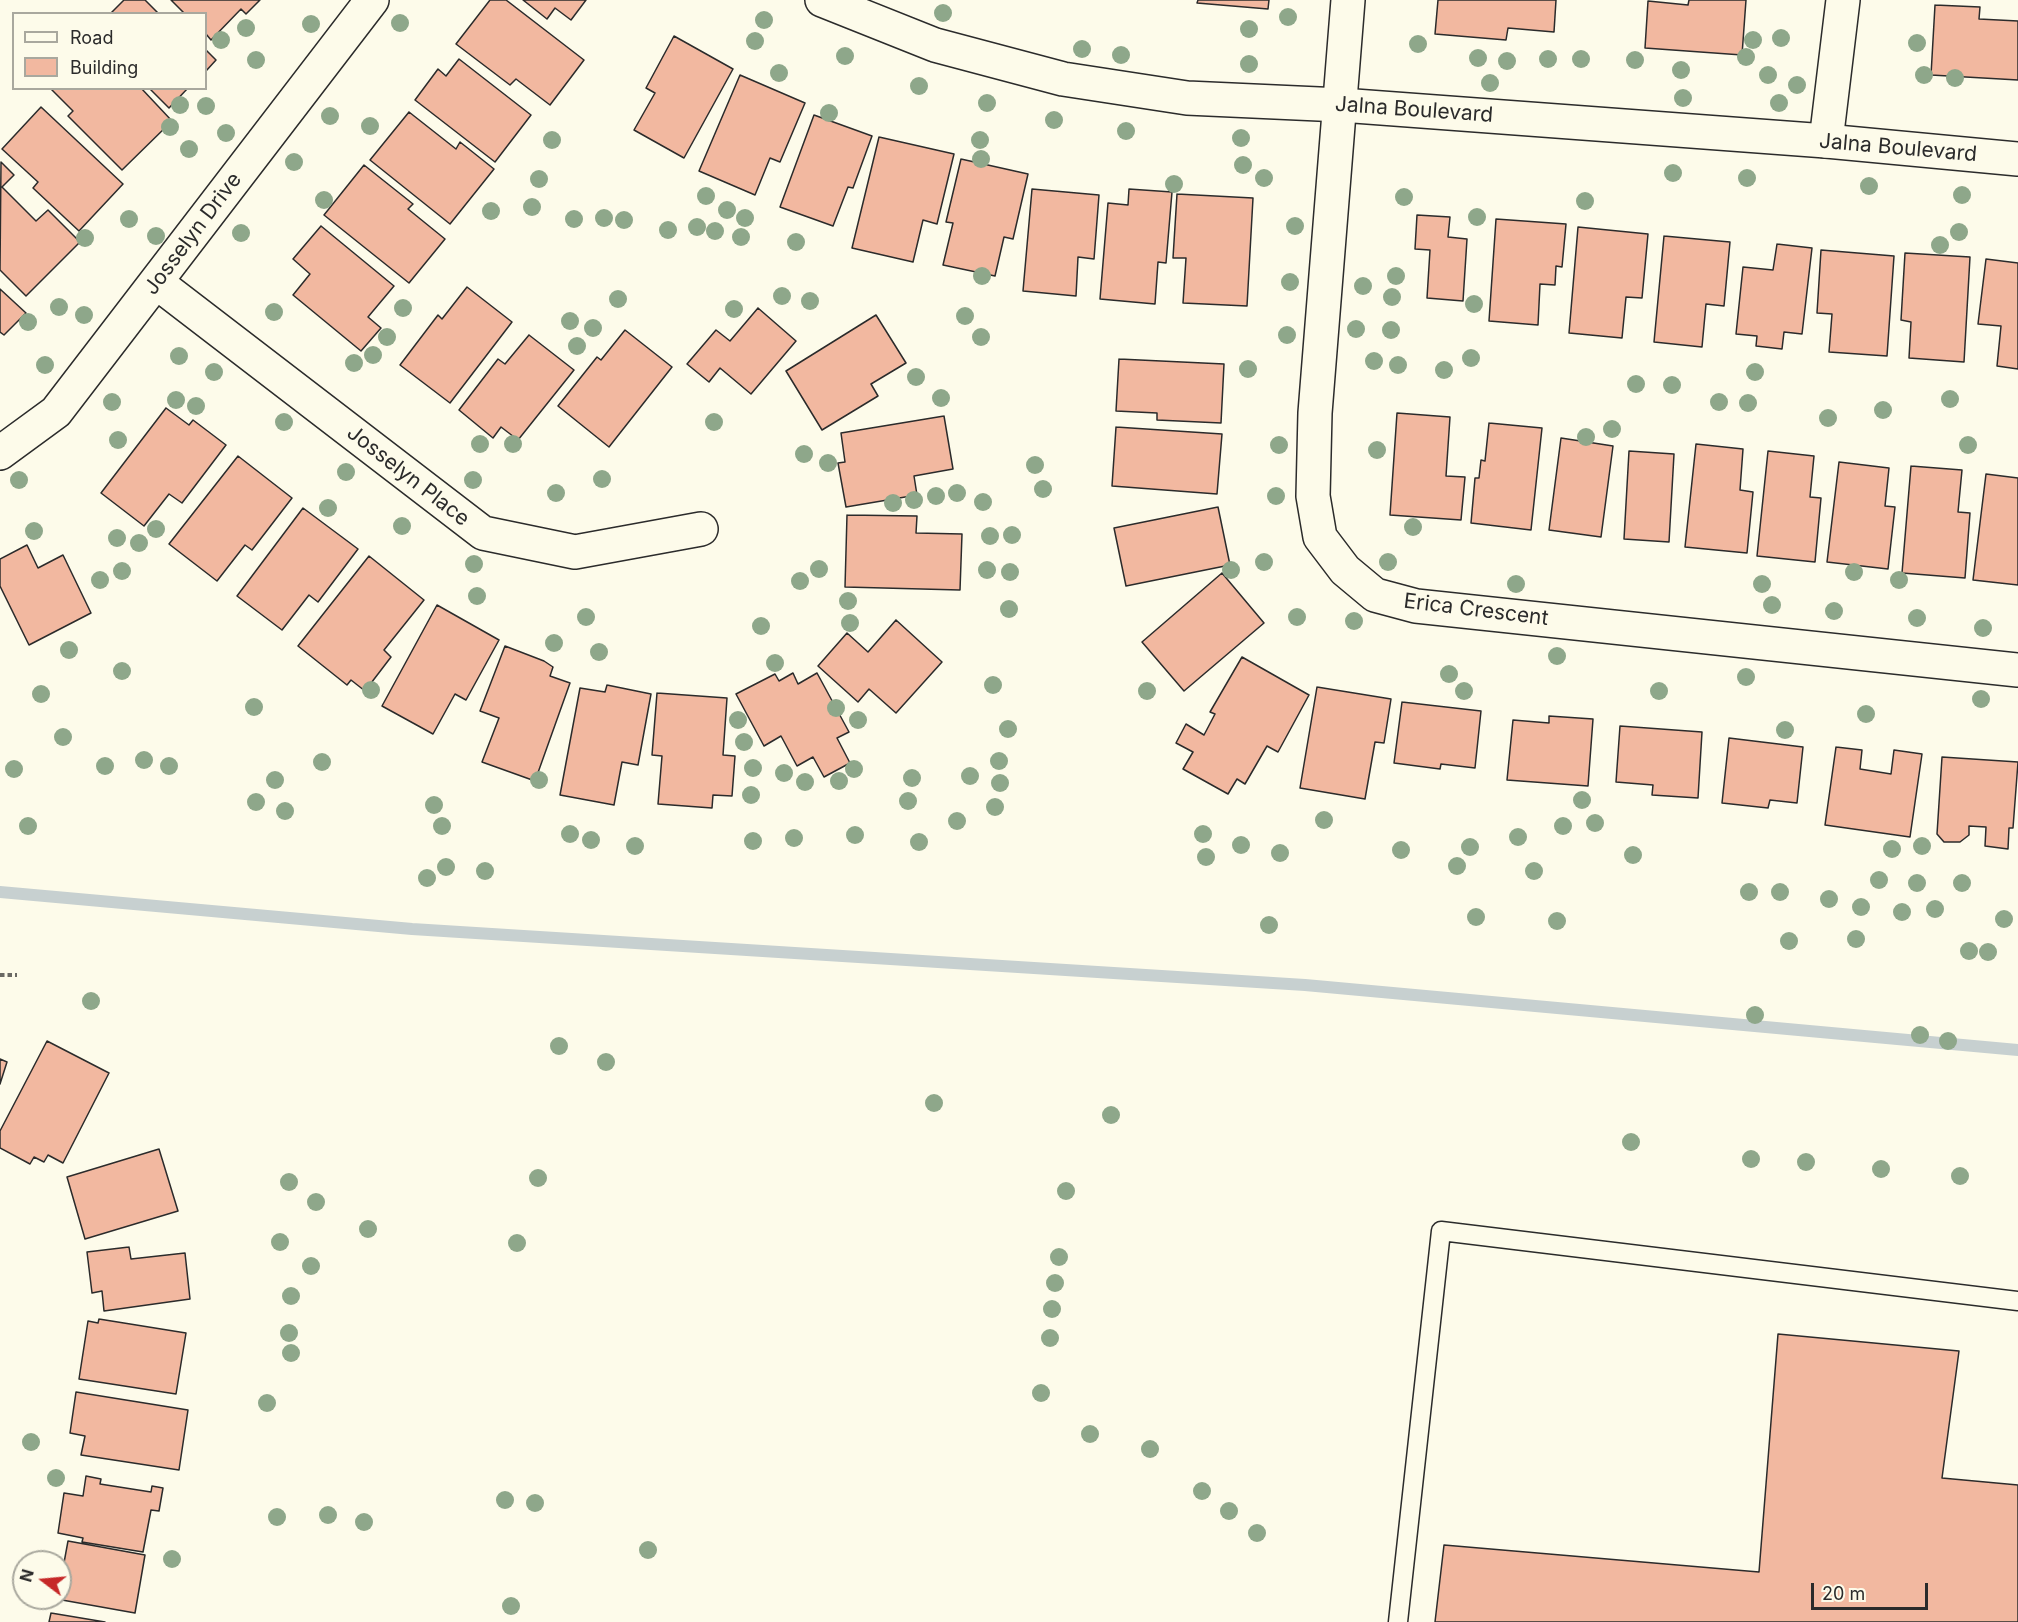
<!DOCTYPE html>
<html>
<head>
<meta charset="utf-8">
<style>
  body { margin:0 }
  #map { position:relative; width:2018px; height:1622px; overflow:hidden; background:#fdfbea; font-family:Inter,sans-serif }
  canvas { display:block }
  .legend { position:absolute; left:12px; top:12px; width:195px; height:78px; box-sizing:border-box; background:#fdfbea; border:2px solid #a9a89e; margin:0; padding:8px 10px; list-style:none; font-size:18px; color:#2b2b2b }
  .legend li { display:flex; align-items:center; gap:12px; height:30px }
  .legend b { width:30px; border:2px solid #a9a89e }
  .north { position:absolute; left:12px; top:1550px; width:60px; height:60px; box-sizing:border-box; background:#fdfbea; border:2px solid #a9a89e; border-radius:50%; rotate:286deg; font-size:16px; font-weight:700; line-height:24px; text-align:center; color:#2b2b2b }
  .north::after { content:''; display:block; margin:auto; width:21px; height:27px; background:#c62828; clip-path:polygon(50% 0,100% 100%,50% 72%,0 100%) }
  .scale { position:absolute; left:1811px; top:1583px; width:117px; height:27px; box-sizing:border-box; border:3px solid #2b2b2b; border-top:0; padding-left:8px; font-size:18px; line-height:21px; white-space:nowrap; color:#2b2b2b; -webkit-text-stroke:4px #fdfbea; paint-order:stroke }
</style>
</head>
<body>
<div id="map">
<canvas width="2018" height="1622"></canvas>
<ul class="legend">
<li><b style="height:8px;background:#fdfbea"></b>Road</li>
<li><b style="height:16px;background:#f2b8a0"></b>Building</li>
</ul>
<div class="north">N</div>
<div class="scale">20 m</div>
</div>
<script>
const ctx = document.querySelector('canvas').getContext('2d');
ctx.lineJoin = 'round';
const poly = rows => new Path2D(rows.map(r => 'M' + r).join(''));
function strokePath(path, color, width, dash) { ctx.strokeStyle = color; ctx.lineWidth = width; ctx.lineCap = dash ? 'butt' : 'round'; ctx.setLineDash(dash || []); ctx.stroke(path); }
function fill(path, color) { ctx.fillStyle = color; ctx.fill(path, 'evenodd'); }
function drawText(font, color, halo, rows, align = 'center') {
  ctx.font = font + ' Inter,sans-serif'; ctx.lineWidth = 4.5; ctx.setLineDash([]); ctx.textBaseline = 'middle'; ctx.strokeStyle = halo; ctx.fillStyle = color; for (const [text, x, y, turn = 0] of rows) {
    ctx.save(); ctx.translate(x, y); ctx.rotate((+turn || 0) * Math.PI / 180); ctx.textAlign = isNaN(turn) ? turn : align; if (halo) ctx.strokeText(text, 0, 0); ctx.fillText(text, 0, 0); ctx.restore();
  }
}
strokePath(poly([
  [0,892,412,929,1305,985,2018,1050]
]), '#c7d0d0', 12);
const building = poly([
  [124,0,145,0,159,14,110,14,124,0],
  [171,0,260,0,246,14,241,9,211,40,206,34,206,14,185,14,171,0],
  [490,0,506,0,584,60,550,105,516,79,510,85,456,44,490,0],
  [523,0,586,0,571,20,555,8,547,19,523,0],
  [1198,0,1269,0,1268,9,1197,3,1198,0],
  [1438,0,1556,0,1554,32,1508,28,1506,40,1435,34,1438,0],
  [1689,0,1746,0,1742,55,1645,48,1648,1,1688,5,1689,0],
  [1935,5,1980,7,1979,19,2018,21,2018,80,1931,75,1935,5],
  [674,36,733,69,684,158,634,130,655,93,646,88,674,36],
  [206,50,216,60,206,71,206,50],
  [459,59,531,115,495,162,415,100,438,69,446,76,459,59],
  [740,75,805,103,780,162,770,158,755,195,699,171,740,75],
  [50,88,141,88,172,121,122,170,68,116,73,111,50,88],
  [149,88,188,88,169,108,149,88],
  [41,107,123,184,79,231,33,188,38,182,2,149,41,107],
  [409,112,456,149,460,142,494,169,450,224,370,160,409,112],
  [814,115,872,136,853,188,848,187,833,226,780,207,814,115],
  [879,137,954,154,937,224,923,220,913,262,852,248,879,137],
  [961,159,1028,174,1013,239,1004,237,995,276,943,265,953,223,946,222,961,159],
  [1,162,14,175,2,187,36,221,48,210,80,242,26,296,0,270,1,162],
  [364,165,413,204,408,209,445,239,409,283,324,215,364,165],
  [1032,189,1099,195,1094,259,1078,257,1076,296,1023,291,1032,189],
  [1129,189,1172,192,1166,263,1158,262,1155,304,1100,299,1108,203,1128,205,1129,189],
  [1177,194,1253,198,1247,306,1183,303,1186,258,1173,258,1177,194],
  [1417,215,1450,217,1448,237,1467,239,1463,301,1427,298,1430,250,1415,249,1417,215],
  [1496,219,1566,224,1562,267,1556,266,1555,285,1540,284,1538,325,1489,321,1496,219],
  [321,226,394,286,368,317,381,328,361,351,293,295,310,274,293,259,321,226],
  [1578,227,1648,234,1642,298,1626,297,1622,338,1569,333,1578,227],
  [1664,236,1730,242,1724,306,1706,304,1702,347,1654,342,1664,236],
  [1777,244,1812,248,1802,334,1784,332,1782,349,1756,346,1757,336,1736,334,1743,267,1773,270,1777,244],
  [1821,250,1894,256,1887,356,1829,352,1832,314,1817,313,1821,250],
  [1905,253,1970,257,1964,362,1909,358,1911,322,1901,320,1905,253],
  [1986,259,2018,263,2018,369,1997,366,2001,326,1978,324,1986,259],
  [467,287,512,322,450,403,400,365,438,315,442,319,467,287],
  [0,289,26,313,4,335,0,332,0,289],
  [758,308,796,341,751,394,720,368,709,382,687,364,716,330,730,341,758,308],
  [876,315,906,363,871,384,878,396,822,430,786,371,876,315],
  [625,330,672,367,609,447,558,406,597,357,601,360,625,330],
  [529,335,574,370,518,440,501,427,493,438,459,410,498,359,505,364,529,335],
  [1119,359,1224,364,1221,423,1157,420,1157,413,1116,411,1119,359],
  [166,408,189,425,193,420,226,445,182,503,169,494,144,526,101,493,166,408],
  [1397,413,1450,417,1446,476,1465,477,1461,520,1390,515,1397,413],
  [944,416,953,469,914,476,917,495,846,507,838,463,845,462,841,433,944,416],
  [1489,423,1542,428,1531,530,1471,523,1475,478,1479,478,1481,460,1485,461,1489,423],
  [1116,427,1222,434,1217,494,1112,486,1116,427],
  [1561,438,1613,446,1601,537,1549,530,1561,438],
  [1696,444,1743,449,1740,490,1753,492,1747,553,1685,547,1696,444],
  [1629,451,1674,454,1669,542,1624,539,1629,451],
  [1768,451,1814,456,1810,497,1821,498,1815,562,1757,556,1768,451],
  [238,456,292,498,252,550,245,545,217,581,169,544,238,456],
  [1839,462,1889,468,1885,506,1895,507,1888,569,1827,562,1839,462],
  [1911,466,1962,470,1958,512,1970,513,1965,578,1902,573,1911,466],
  [1986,474,2018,478,2018,585,1973,580,1986,474],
  [1218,507,1230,565,1126,586,1114,528,1218,507],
  [303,508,358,549,318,602,309,595,282,630,237,596,303,508],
  [847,515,917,516,916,533,962,534,960,590,845,587,847,515],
  [27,545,38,568,63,555,91,613,29,645,0,586,0,559,27,545],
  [369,556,424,600,384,650,391,657,365,691,351,680,347,685,298,646,369,556],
  [1222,573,1264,623,1184,691,1142,642,1222,573],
  [437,605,499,640,466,700,455,694,433,734,382,706,437,605],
  [896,620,942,662,896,713,869,689,858,702,818,666,847,633,868,652,896,620],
  [505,646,544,661,553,667,550,676,570,683,535,781,482,762,499,718,480,711,505,646],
  [1242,657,1309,695,1278,752,1267,746,1245,784,1237,779,1228,794,1183,769,1193,752,1176,743,1186,724,1204,735,1215,714,1210,712,1242,657],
  [793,673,798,684,817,673,849,732,837,738,850,763,824,777,813,757,797,766,781,736,764,746,736,694,775,674,779,681,793,673],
  [607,685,651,694,638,765,622,762,614,805,560,795,580,688,605,692,607,685],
  [1317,687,1391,699,1384,743,1375,742,1365,799,1300,788,1317,687],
  [657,693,727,698,723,755,735,756,732,796,713,795,712,808,658,804,662,756,652,755,657,693],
  [1402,702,1481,711,1475,768,1441,764,1440,769,1394,763,1402,702],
  [1549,716,1593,719,1588,786,1507,780,1513,720,1549,723,1549,716],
  [1620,726,1702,732,1698,798,1652,795,1653,785,1616,782,1620,726],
  [1729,738,1803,747,1797,803,1770,800,1768,808,1722,803,1729,738],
  [1836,747,1862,750,1860,769,1891,774,1894,750,1922,754,1910,837,1825,825,1836,747],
  [1942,757,2018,762,2013,828,2009,828,2008,849,1985,846,1986,827,1969,826,1969,835,1960,842,1944,842,1937,834,1942,757],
  [47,1041,109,1073,63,1163,48,1155,44,1162,34,1157,30,1164,0,1148,0,1131,47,1041],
  [0,1059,7,1062,0,1084,0,1059],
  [159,1149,178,1211,85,1239,67,1177,159,1149],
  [129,1247,131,1259,185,1253,190,1299,104,1311,102,1291,92,1293,87,1252,129,1247],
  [99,1319,186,1333,176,1394,79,1379,88,1321,98,1323,99,1319],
  [1778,1334,1959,1351,1942,1478,2018,1485,2018,1622,1435,1622,1444,1545,1759,1572,1778,1334],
  [76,1392,188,1410,179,1470,81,1455,85,1436,70,1433,76,1392],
  [86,1476,101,1479,100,1484,151,1492,152,1486,163,1488,159,1511,151,1510,143,1552,82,1542,83,1538,58,1533,64,1493,83,1496,86,1476],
  [68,1541,145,1555,135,1613,62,1600,66,1580,61,1579,68,1541],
  [51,1613,105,1622,49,1622,51,1613]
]);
fill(building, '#f2b8a0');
strokePath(building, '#2b2b2b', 1.5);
const service = poly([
  [1398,1622,1441,1231,2018,1301]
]);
const minor = poly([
  [1348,0,1315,413,1313,496,1320,537,1345,570,1375,595,1416,606,2018,670],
  [1826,141,1843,0],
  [156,282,483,533,575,552,701,529],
  [0,453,56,412,372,0]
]);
const tertiary = poly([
  [822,0,935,45,1063,79,1187,98,1341,105,1826,141,2018,159]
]);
strokePath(service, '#2b2b2b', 21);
strokePath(minor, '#2b2b2b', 36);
strokePath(tertiary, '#2b2b2b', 36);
strokePath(poly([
  [0,975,17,975]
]), '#6a6964', 4, [4.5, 3]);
strokePath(service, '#fdfbea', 18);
strokePath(minor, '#fdfbea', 33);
strokePath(tertiary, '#fdfbea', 33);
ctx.fillStyle = '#8ea78a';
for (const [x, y] of [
  [943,13],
  [1288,17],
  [764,20],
  [400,23],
  [311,24],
  [246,28],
  [1249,29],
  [1781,38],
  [221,40],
  [1753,40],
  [755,41],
  [1917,43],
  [1418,44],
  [1082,49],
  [1121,55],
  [845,56],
  [1746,57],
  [1478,58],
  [1548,59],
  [1581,59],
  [256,60],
  [1635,60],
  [1507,61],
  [1249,64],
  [1681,70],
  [779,73],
  [1768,75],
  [1924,75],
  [1955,78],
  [1490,83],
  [1797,85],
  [919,86],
  [1683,98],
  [987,103],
  [1779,103],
  [180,105],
  [206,106],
  [829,113],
  [330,116],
  [1054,120],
  [370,126],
  [170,127],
  [1126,131],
  [226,133],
  [1241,138],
  [552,140],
  [980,140],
  [189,149],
  [981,159],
  [294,162],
  [1243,165],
  [1673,173],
  [1264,178],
  [1747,178],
  [539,179],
  [1174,184],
  [1869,186],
  [1962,195],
  [706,196],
  [1404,197],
  [324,200],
  [1585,201],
  [532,207],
  [727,210],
  [491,211],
  [1477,217],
  [604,218],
  [745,218],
  [129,219],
  [574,219],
  [624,220],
  [1295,226],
  [697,227],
  [668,230],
  [715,231],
  [1959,232],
  [241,233],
  [156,236],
  [741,237],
  [85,238],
  [796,242],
  [1940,245],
  [982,276],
  [1396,276],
  [1290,282],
  [1363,286],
  [782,296],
  [1392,297],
  [618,299],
  [810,301],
  [1474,304],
  [59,307],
  [403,308],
  [734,309],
  [274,312],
  [84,315],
  [965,316],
  [570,321],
  [28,322],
  [593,328],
  [1356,329],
  [1391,330],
  [1287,335],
  [387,337],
  [981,337],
  [577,346],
  [373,355],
  [179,356],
  [1471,358],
  [1374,361],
  [354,363],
  [45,365],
  [1398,365],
  [1248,369],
  [1444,370],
  [214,372],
  [1755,372],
  [916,377],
  [1636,384],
  [1672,385],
  [941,398],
  [1950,399],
  [176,400],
  [112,402],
  [1719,402],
  [1748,403],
  [196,406],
  [1883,410],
  [1828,418],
  [284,422],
  [714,422],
  [1612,429],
  [1586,437],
  [118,440],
  [480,444],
  [513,444],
  [1279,445],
  [1968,445],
  [1377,450],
  [804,454],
  [828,463],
  [1035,465],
  [346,472],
  [602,479],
  [19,480],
  [473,480],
  [1043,489],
  [556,493],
  [957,493],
  [936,496],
  [1276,496],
  [914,500],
  [983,502],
  [893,503],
  [328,508],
  [402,526],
  [1413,527],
  [156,529],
  [34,531],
  [1012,535],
  [990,536],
  [117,538],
  [139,543],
  [1264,562],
  [1388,562],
  [474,564],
  [819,569],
  [987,570],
  [1231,570],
  [122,571],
  [1010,572],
  [1854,572],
  [100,580],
  [1899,580],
  [800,581],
  [1516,584],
  [1762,584],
  [477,596],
  [848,601],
  [1772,605],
  [1009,609],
  [1834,611],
  [586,617],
  [1297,617],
  [1917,618],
  [1354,621],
  [850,623],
  [761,626],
  [1983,628],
  [554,643],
  [69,650],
  [599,652],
  [1557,656],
  [775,663],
  [122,671],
  [1449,674],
  [1746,677],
  [993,685],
  [371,690],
  [1147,691],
  [1464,691],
  [1659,691],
  [41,694],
  [1981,699],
  [254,707],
  [836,708],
  [1866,714],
  [738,720],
  [858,720],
  [1008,729],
  [1785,730],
  [63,737],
  [744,742],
  [144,760],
  [999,761],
  [322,762],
  [105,766],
  [169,766],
  [753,768],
  [14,769],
  [854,769],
  [784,773],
  [970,776],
  [912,778],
  [275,780],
  [539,780],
  [839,781],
  [805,782],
  [1000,783],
  [751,795],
  [1582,800],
  [908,801],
  [256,802],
  [434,805],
  [995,807],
  [285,811],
  [1324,820],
  [957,821],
  [1595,823],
  [28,826],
  [442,826],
  [1563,826],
  [570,834],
  [1203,834],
  [855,835],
  [1518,837],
  [794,838],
  [591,840],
  [753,841],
  [919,842],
  [1241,845],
  [635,846],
  [1922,846],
  [1470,847],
  [1892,849],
  [1401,850],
  [1280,853],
  [1633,855],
  [1206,857],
  [1457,866],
  [446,867],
  [485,871],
  [1534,871],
  [427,878],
  [1879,880],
  [1917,883],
  [1962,883],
  [1749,892],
  [1780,892],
  [1829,899],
  [1861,907],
  [1935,909],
  [1902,912],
  [1476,917],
  [2004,919],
  [1557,921],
  [1269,925],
  [1856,939],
  [1789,941],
  [1969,951],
  [1988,952],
  [91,1001],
  [1755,1015],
  [1920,1035],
  [1948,1041],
  [559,1046],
  [606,1062],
  [934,1103],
  [1111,1115],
  [1631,1142],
  [1751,1159],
  [1806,1162],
  [1881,1169],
  [1960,1176],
  [538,1178],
  [289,1182],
  [1066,1191],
  [316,1202],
  [368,1229],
  [280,1242],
  [517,1243],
  [1059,1257],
  [311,1266],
  [1055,1283],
  [291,1296],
  [1052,1309],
  [289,1333],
  [1050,1338],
  [291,1353],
  [1041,1393],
  [267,1403],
  [1090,1434],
  [31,1442],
  [1150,1449],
  [56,1478],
  [1202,1491],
  [505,1500],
  [535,1503],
  [1229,1511],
  [328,1515],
  [277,1517],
  [364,1522],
  [1257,1533],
  [648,1550],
  [172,1559],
  [511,1606]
]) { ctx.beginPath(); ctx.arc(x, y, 9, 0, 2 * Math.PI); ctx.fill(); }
drawText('21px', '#2b2b2b', '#fdfbea', [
  ["Jalna Boulevard",1414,110,4],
  ["Jalna Boulevard",1898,148,5],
  ["Josselyn Drive",193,234,-53],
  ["Josselyn Place",408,476,38],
  ["Erica Crescent",1476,610,7]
]);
</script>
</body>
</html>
